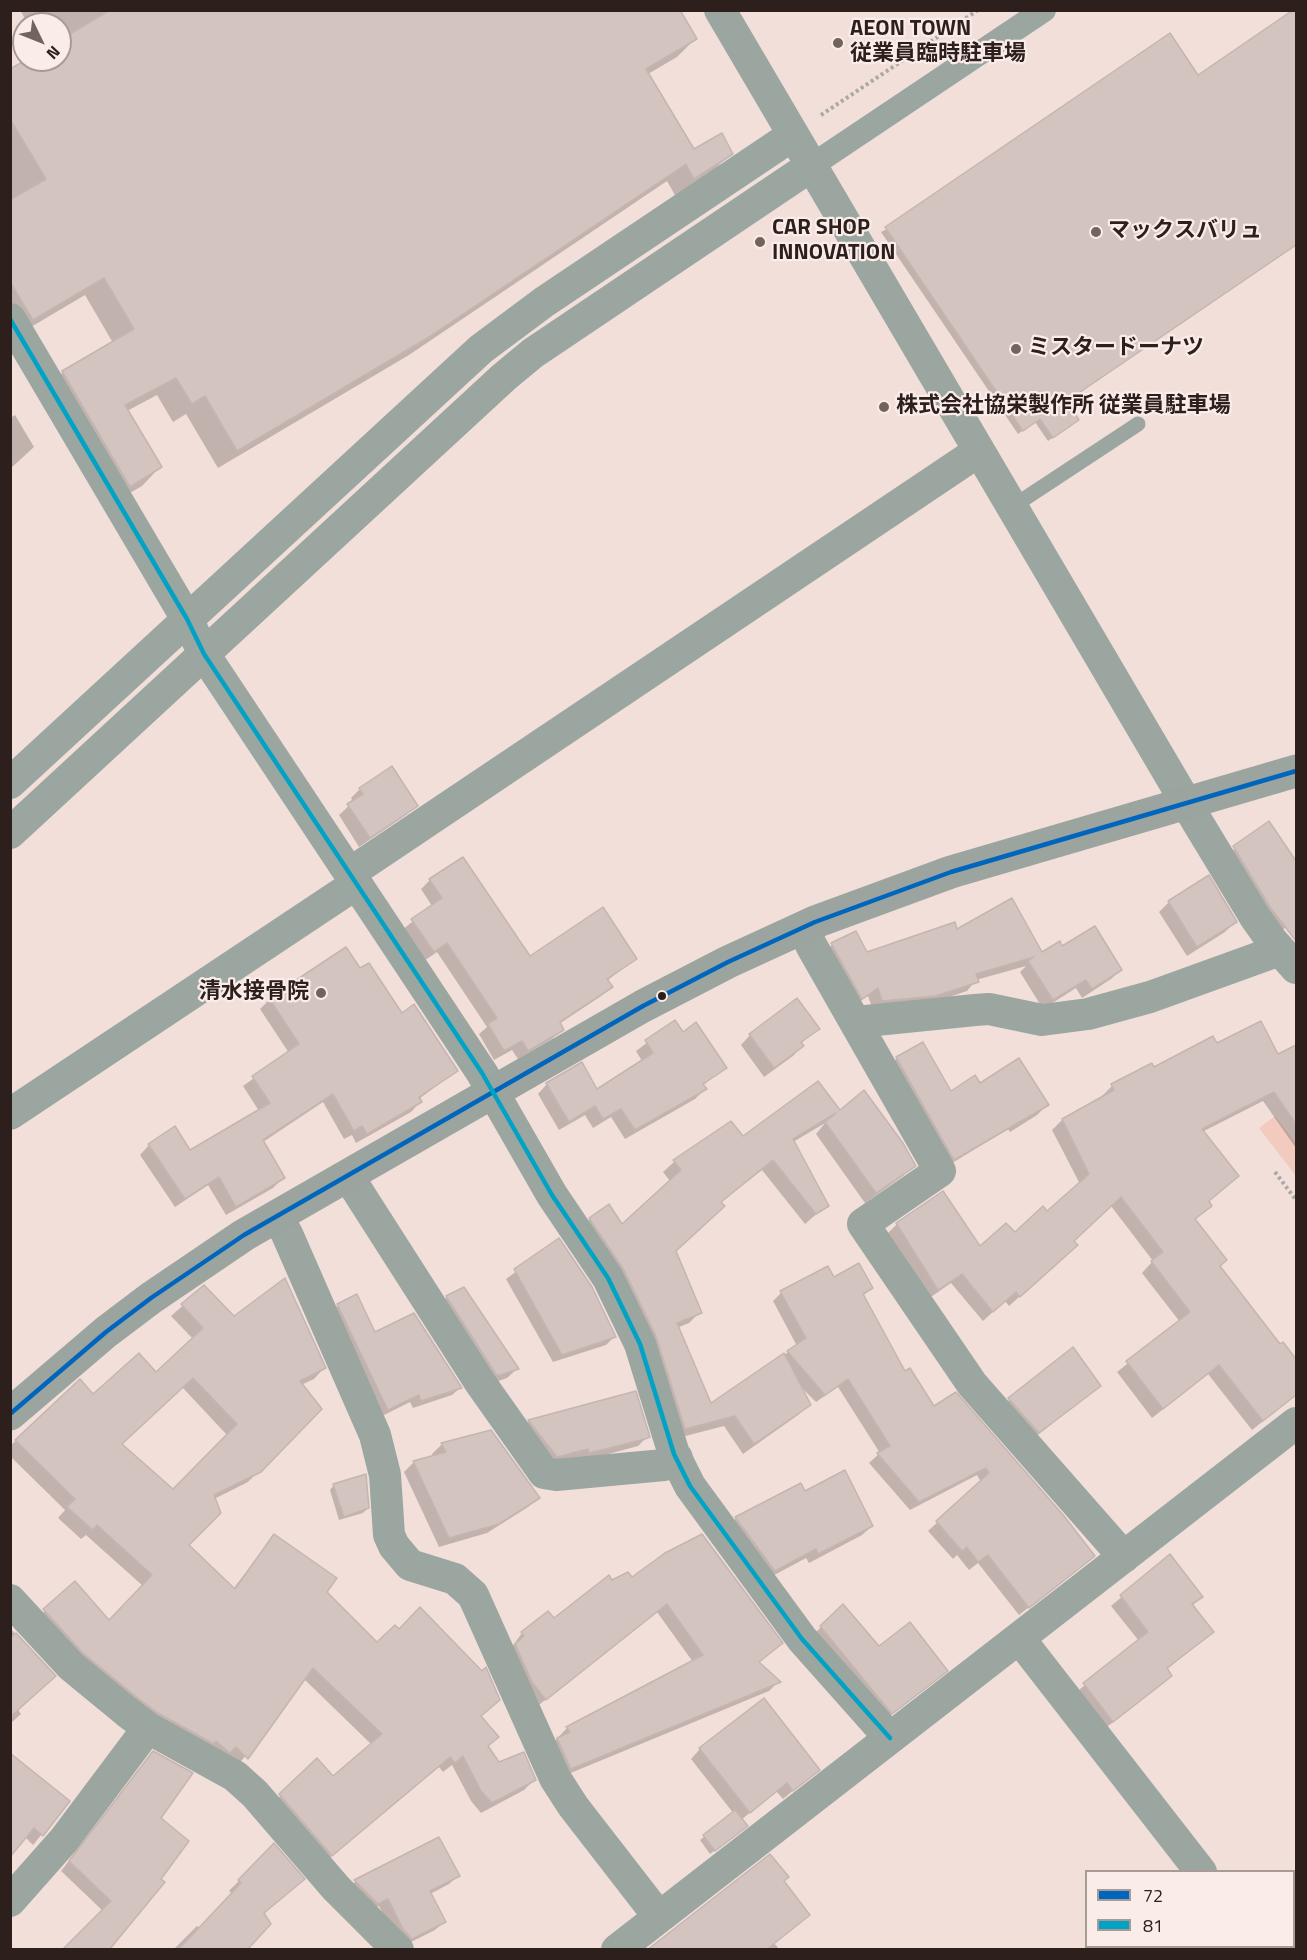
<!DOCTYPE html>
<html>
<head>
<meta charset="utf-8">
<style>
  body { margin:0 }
  #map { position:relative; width:1307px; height:1960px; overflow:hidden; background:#f2dfda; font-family:"Titillium Web",sans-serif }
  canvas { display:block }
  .frame { position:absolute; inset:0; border:12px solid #2d201c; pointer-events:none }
  .legend { position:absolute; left:1085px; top:1870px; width:210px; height:78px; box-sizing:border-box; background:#faece8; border:2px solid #a89a96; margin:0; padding:8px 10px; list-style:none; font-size:18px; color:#2d201c }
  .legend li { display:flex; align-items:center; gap:12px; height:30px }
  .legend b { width:30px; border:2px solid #a89a96 }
  .north { position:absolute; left:12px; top:12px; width:60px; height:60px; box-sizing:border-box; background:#faece8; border:2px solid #a89a96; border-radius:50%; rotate:133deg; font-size:16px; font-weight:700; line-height:24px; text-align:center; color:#2d201c }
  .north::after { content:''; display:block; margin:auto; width:21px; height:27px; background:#72635e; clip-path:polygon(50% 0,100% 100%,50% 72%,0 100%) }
</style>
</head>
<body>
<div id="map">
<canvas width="1307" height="1960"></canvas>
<div class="frame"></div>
<ul class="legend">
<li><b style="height:8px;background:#0065bd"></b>72</li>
<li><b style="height:8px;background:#02a2c5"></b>81</li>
</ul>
<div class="north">N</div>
</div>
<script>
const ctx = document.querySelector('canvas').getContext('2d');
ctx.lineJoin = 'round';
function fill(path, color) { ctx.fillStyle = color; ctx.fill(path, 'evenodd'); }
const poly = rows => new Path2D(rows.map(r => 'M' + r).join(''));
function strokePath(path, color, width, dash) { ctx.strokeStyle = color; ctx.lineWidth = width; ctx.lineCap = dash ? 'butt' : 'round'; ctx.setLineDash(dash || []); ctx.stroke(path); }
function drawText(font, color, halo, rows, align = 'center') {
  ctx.font = font + ' "Titillium Web","Noto Sans JP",sans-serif'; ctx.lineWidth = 4.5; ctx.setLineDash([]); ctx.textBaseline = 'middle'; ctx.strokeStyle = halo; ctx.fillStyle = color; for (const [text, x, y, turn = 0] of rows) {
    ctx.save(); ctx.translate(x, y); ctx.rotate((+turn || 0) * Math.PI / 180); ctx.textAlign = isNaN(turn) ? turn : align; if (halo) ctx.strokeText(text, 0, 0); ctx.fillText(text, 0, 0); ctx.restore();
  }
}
fill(poly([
  [1275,1116,1296,1144,1296,1176,1259,1128]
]), '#f2cabe');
fill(poly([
  [20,10,679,10,695,39,677,57,648,74,693,152,731,153,712,172,676,197,667,181,409,355,218,468,186,414,173,422,157,395,127,411,160,467,142,486,111,504,44,391,63,372,113,343,85,295,14,337,10,331,10,71,29,60,60,60,60,24,28,24],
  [1296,10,1296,245,1066,402,1073,424,1048,441,1035,422,1018,434,881,232,1198,77],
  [15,415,34,447,10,469,10,418],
  [360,789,416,806,406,815,359,847,339,815,353,802,351,798],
  [1269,823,1296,864,1296,920,1274,936,1224,857],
  [430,880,530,958,635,958,607,981,611,987,601,996,559,1024,562,1029,552,1039,518,1059,512,1050,494,1060,479,1034,487,1027,437,952,424,961,402,930,432,906,421,889],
  [1169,902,1235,922,1225,932,1187,956,1159,912],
  [956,932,1041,954,1062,948,1120,970,1111,979,1082,998,1076,988,1043,1009,1020,972,1026,966,976,980,967,991,925,1005,873,1010,868,996,852,1007,822,954,832,945,855,933,866,954],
  [346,949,360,971,456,1071,419,1099,420,1102,411,1112,356,1143,352,1135,344,1139,323,1102,263,1142,283,1178,273,1188,226,1215,208,1185,175,1207,140,1155,149,1145,190,1152,259,1111,243,1086,289,1053,260,1009,270,999],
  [675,1022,682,1034,725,1068,702,1086,705,1089,695,1099,625,1139,611,1117,593,1128,585,1115,559,1130,538,1094,547,1084,597,1091,642,1061,636,1051],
  [818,1029,800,1044,802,1046,793,1056,764,1077,741,1045,750,1035],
  [922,1044,950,1093,979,1085,1047,1105,1037,1115,1010,1132,1008,1129,944,1168,887,1068,897,1058],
  [1216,1045,1277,1056,1290,1050,1296,1063,1296,1148,1263,1101,1202,1132,1237,1176,1207,1202,1210,1205,1194,1220,1218,1267,1296,1363,1296,1395,1252,1430,1208,1374,1152,1418,1117,1372,1180,1322,1142,1273,1153,1261,1111,1206,1073,1241,1066,1255,1009,1306,1005,1301,983,1321,951,1283,928,1299,887,1234,897,1224,979,1248,1015,1234,1047,1213,1080,1184,1052,1130,1062,1120,1103,1098,1102,1096,1112,1086],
  [840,1112,914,1165,903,1176,865,1203,816,1134,825,1123,793,1142,827,1205,805,1224,762,1170,720,1203,675,1251,700,1312,689,1323,677,1328,711,1405,797,1346,773,1301,781,1293,833,1279,871,1288,862,1297,905,1373,933,1408,1093,1556,1019,1615,978,1563,969,1570,957,1555,953,1559,928,1531,981,1482,977,1475,910,1510,869,1463,880,1453,838,1387,816,1402,800,1386,809,1404,798,1415,743,1454,724,1426,674,1439,579,1230,590,1219,621,1227,670,1181,663,1172,674,1162,731,1123,743,1139],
  [559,1240,615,1336,606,1345,553,1362,506,1279],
  [204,1287,234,1318,324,1368,314,1379,301,1385,320,1409,248,1482,214,1499,187,1545,233,1589,274,1536,377,1644,479,1717,487,1747,498,1764,534,1780,524,1790,481,1813,471,1801,452,1765,443,1772,439,1767,321,1865,270,1806,317,1760,333,1778,372,1745,304,1679,236,1768,202,1754,34,1621,75,1583,109,1621,143,1586,86,1535,81,1539,58,1518,65,1510,10,1456,10,1446,80,1381,93,1396,156,1374,193,1339,171,1316],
  [182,1387,227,1435,173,1491,120,1444],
  [447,1297,517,1369,507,1378,487,1385,437,1307],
  [338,1305,374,1334,460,1388,452,1395,413,1408,410,1402,380,1417,330,1313],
  [1099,1386,1029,1442,1000,1409,1010,1399],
  [529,1421,648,1436,638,1446,579,1462,544,1465,520,1431],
  [442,1444,538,1498,528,1507,487,1533,439,1547,404,1472,413,1463,434,1457,432,1454],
  [334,1485,368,1508,363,1513,339,1520,330,1490],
  [800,1485,804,1493,872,1526,862,1535,809,1563,806,1558,765,1580,726,1528,736,1518],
  [1170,1556,1201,1597,1192,1606,1212,1632,1166,1670,1170,1676,1161,1685,1103,1730,1074,1694,1139,1641,1111,1606],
  [632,1579,781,1643,758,1663,778,1682,769,1691,561,1777,548,1748,567,1728,693,1662,657,1612,535,1708,506,1655,522,1633,554,1620,611,1582],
  [821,1627,879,1648,937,1679,883,1721,812,1636],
  [10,1628,54,1676,18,1710,21,1714,10,1724],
  [700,1749,818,1770,783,1799,776,1791,741,1820,741,1830,710,1854,700,1840,734,1814,691,1759],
  [153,1753,159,1819,187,1842,103,1911,61,1871],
  [10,1755,68,1802,33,1845,25,1837],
  [439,1839,458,1876,449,1884,430,1894,444,1922,435,1930,403,1946,395,1938,379,1906,369,1912,347,1890,355,1882],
  [274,1845,293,1889,263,1914,245,1950,173,1950,197,1926,200,1928,233,1894,229,1891],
  [1296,1872,1296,1889,1294,1885,1294,1875],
  [783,1882,774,1943,780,1950,689,1950],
  [1100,1946,1195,1946,1191,1950,1099,1950]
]), '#0003');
const building = poly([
  [110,10,680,10,697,39,646,69,694,149,722,133,733,154,694,179,686,164,429,337,237,451,205,396,192,404,176,378,125,405,162,467,130,487,62,371,134,329,104,278,33,320,10,282,10,200,46,179,10,119,10,69,26,60,60,60,60,40,110,10],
  [1293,10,1296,10,1296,245,1067,401,1079,420,1053,438,1040,419,1023,431,885,227,1170,33,1198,75,1293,10],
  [392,766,418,806,370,838,347,804,363,794,359,788,392,766],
  [1269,821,1296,861,1296,941,1270,907,1233,846,1269,821],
  [463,857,530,956,603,907,637,959,607,979,613,987,560,1022,564,1030,528,1051,522,1041,504,1051,488,1024,497,1018,447,943,434,952,411,919,442,898,429,879,463,857],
  [1209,875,1237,922,1197,947,1168,901,1209,875],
  [1012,898,1042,952,1060,941,1062,946,1095,926,1122,970,1092,989,1086,980,1053,1000,1028,961,1034,957,976,974,979,982,935,996,882,1001,878,988,862,999,831,943,856,931,867,952,955,922,957,929,1012,898],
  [346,947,360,968,369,963,402,1013,414,1004,458,1071,419,1097,422,1102,367,1134,362,1126,354,1131,333,1094,263,1140,285,1178,236,1207,219,1177,185,1199,148,1144,175,1126,190,1150,270,1103,252,1076,299,1044,269,998,346,947],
  [797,998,820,1029,801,1042,804,1046,774,1068,749,1034,797,998],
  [675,1020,683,1032,696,1022,727,1068,703,1084,707,1089,635,1130,621,1109,603,1119,595,1106,569,1122,546,1083,582,1062,597,1089,653,1053,645,1040,675,1020],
  [1261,1021,1278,1054,1296,1045,1296,1124,1274,1092,1202,1129,1239,1176,1209,1201,1212,1206,1195,1219,1227,1260,1220,1266,1280,1344,1283,1342,1296,1359,1296,1395,1263,1421,1219,1365,1163,1409,1126,1361,1190,1312,1151,1261,1163,1252,1121,1197,1074,1241,1078,1245,1020,1297,1016,1292,993,1312,962,1274,938,1290,896,1223,943,1191,980,1246,1006,1223,1015,1232,1043,1206,1047,1211,1089,1174,1062,1119,1114,1090,1111,1084,1152,1063,1154,1067,1213,1036,1217,1043,1261,1021],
  [923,1042,951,1091,975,1075,980,1083,1019,1058,1049,1105,954,1160,896,1057,923,1042],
  [818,1081,840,1110,864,1090,903,1143,916,1166,876,1193,825,1122,836,1113,793,1139,829,1206,816,1214,773,1160,721,1202,725,1206,676,1251,702,1313,677,1323,711,1403,784,1353,811,1405,754,1444,735,1416,685,1429,656,1336,624,1270,589,1218,609,1204,622,1224,681,1170,673,1160,731,1121,743,1136,818,1081],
  [559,1238,592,1287,616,1337,562,1355,514,1269,559,1238],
  [859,1263,873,1288,863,1294,905,1371,910,1368,934,1406,956,1392,1064,1516,1095,1556,1029,1608,988,1555,978,1562,967,1547,962,1551,936,1521,989,1473,986,1468,919,1502,877,1453,890,1446,848,1379,825,1395,787,1351,806,1338,780,1291,828,1266,834,1277,859,1263],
  [285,1278,326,1368,300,1381,322,1409,261,1472,214,1495,221,1513,189,1545,235,1589,274,1534,337,1578,327,1592,377,1642,395,1625,399,1629,420,1607,482,1671,486,1667,500,1700,481,1716,499,1737,488,1746,499,1762,524,1752,536,1780,492,1803,481,1791,463,1756,455,1763,450,1757,332,1856,279,1794,317,1758,333,1776,382,1734,313,1668,248,1759,236,1747,230,1753,216,1741,214,1744,158,1713,138,1698,83,1653,43,1609,75,1581,109,1620,152,1575,97,1525,93,1530,67,1507,75,1499,15,1440,80,1379,93,1394,139,1353,156,1372,203,1328,181,1304,204,1285,234,1316,285,1278],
  [193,1378,237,1424,173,1489,122,1444,193,1378],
  [464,1287,519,1369,497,1376,494,1371,446,1296,464,1287],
  [357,1294,375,1332,414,1313,462,1388,421,1401,419,1395,388,1410,337,1304,357,1294],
  [1073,1347,1101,1386,1039,1433,1008,1398,1073,1347],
  [636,1391,650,1437,645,1439,589,1453,588,1449,557,1457,528,1420,636,1391],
  [491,1430,540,1498,499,1524,449,1538,413,1461,446,1452,441,1443,491,1430],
  [845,1470,873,1526,818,1554,816,1549,775,1571,735,1517,801,1483,805,1491,845,1470],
  [366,1474,369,1508,344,1517,333,1484,366,1474],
  [702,1534,783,1643,759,1662,781,1682,571,1769,557,1738,570,1732,566,1727,703,1655,667,1604,546,1700,532,1682,515,1644,524,1636,521,1632,548,1611,554,1618,609,1575,612,1580,628,1572,632,1577,665,1553,702,1534],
  [1170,1554,1203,1597,1192,1604,1214,1632,1167,1668,1172,1676,1113,1722,1083,1683,1148,1632,1120,1595,1170,1554],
  [843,1604,879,1646,910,1622,948,1671,892,1714,820,1626,843,1604],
  [16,1633,56,1676,10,1717,10,1638,16,1633],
  [764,1698,820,1770,793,1791,787,1783,750,1813,699,1748,764,1698],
  [153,1751,193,1773,161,1818,189,1841,161,1879,165,1882,109,1950,62,1950,111,1901,69,1861,153,1751],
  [10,1753,70,1801,43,1836,34,1828,10,1857,10,1753],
  [735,1810,748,1826,715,1851,703,1835,735,1810],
  [439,1837,460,1876,430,1891,446,1922,412,1939,403,1929,388,1899,378,1904,354,1880,439,1837],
  [274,1843,305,1879,264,1913,271,1924,247,1950,178,1950,241,1883,238,1880,274,1843],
  [770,1854,789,1877,784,1881,810,1915,766,1950,647,1950,770,1854]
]);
fill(building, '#d3c4c0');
strokePath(building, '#c4b5b1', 1.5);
strokePath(poly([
  [821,115,978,10],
  [1275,1172,1296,1200]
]), '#aba9a5', 4, [3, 3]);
strokePath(poly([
  [1012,507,1138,424]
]), '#9ba6a1', 15);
strokePath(poly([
  [811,166,1044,10]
]), '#9ba6a1', 24);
strokePath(poly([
  [720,10,1198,823,1255,917,1272,941,1296,968],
  [10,319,187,619,204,654,482,1073,552,1195,608,1278,640,1344,674,1454,690,1486,802,1639,890,1738],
  [10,783,481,349,544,302,793,135],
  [10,833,504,377,533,353,811,166],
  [350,873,979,451],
  [804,927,811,945,940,1171,863,1224,972,1384,1124,1557],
  [857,1026,866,1021,975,1010,989,1009,1042,1020,1088,1014,1150,997,1280,950],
  [10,1114,356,884],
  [348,1176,479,1381,544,1473,556,1475,664,1465,677,1458],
  [277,1216,287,1234,375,1435,385,1475,389,1535,394,1546,410,1565,455,1579,473,1595,555,1778,573,1806,659,1917],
  [10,1600,71,1666,127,1712,148,1728,235,1776,255,1794,336,1888,398,1950],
  [1019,1638,1201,1872],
  [10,1901,64,1840,148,1728],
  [1259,1946,1261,1950],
  [617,1950,1296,1423]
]), '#9ba6a1', 32);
strokePath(poly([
  [10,1414,106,1332,151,1298,244,1235,643,1006,728,962,815,922,951,872,1296,771]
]), '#9ba49e', 33);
strokePath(poly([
  [10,1414,106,1332,151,1298,244,1235,643,1006,728,962,815,922,951,872,1296,771]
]), '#0065bd', 4.5);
strokePath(poly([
  [10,319,187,619,204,654,482,1073,552,1195,608,1278,640,1344,674,1454,690,1486,802,1639,890,1738]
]), '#02a2c5', 4.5);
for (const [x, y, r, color] of [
  [838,43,6,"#72635e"],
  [1096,232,6,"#72635e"],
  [760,242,6,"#72635e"],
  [1016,349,6,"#72635e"],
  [884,407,6,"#72635e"],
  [321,993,6,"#72635e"],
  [662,996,5,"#2d201c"]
]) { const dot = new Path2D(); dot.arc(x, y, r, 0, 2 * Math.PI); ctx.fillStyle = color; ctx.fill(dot); strokePath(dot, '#faece8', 2); }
drawText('bold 22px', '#2d201c', '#faece8', [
  ["AEON TOWN",850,30],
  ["従業員臨時駐車場",850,55],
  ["CAR SHOP",772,229],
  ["INNOVATION",772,254],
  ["マックスバリュ",1108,232],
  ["ミスタードーナツ",1028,349],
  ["株式会社協栄製作所 従業員駐車場",896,407],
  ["清水接骨院",309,993,"right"]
], 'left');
</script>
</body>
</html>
